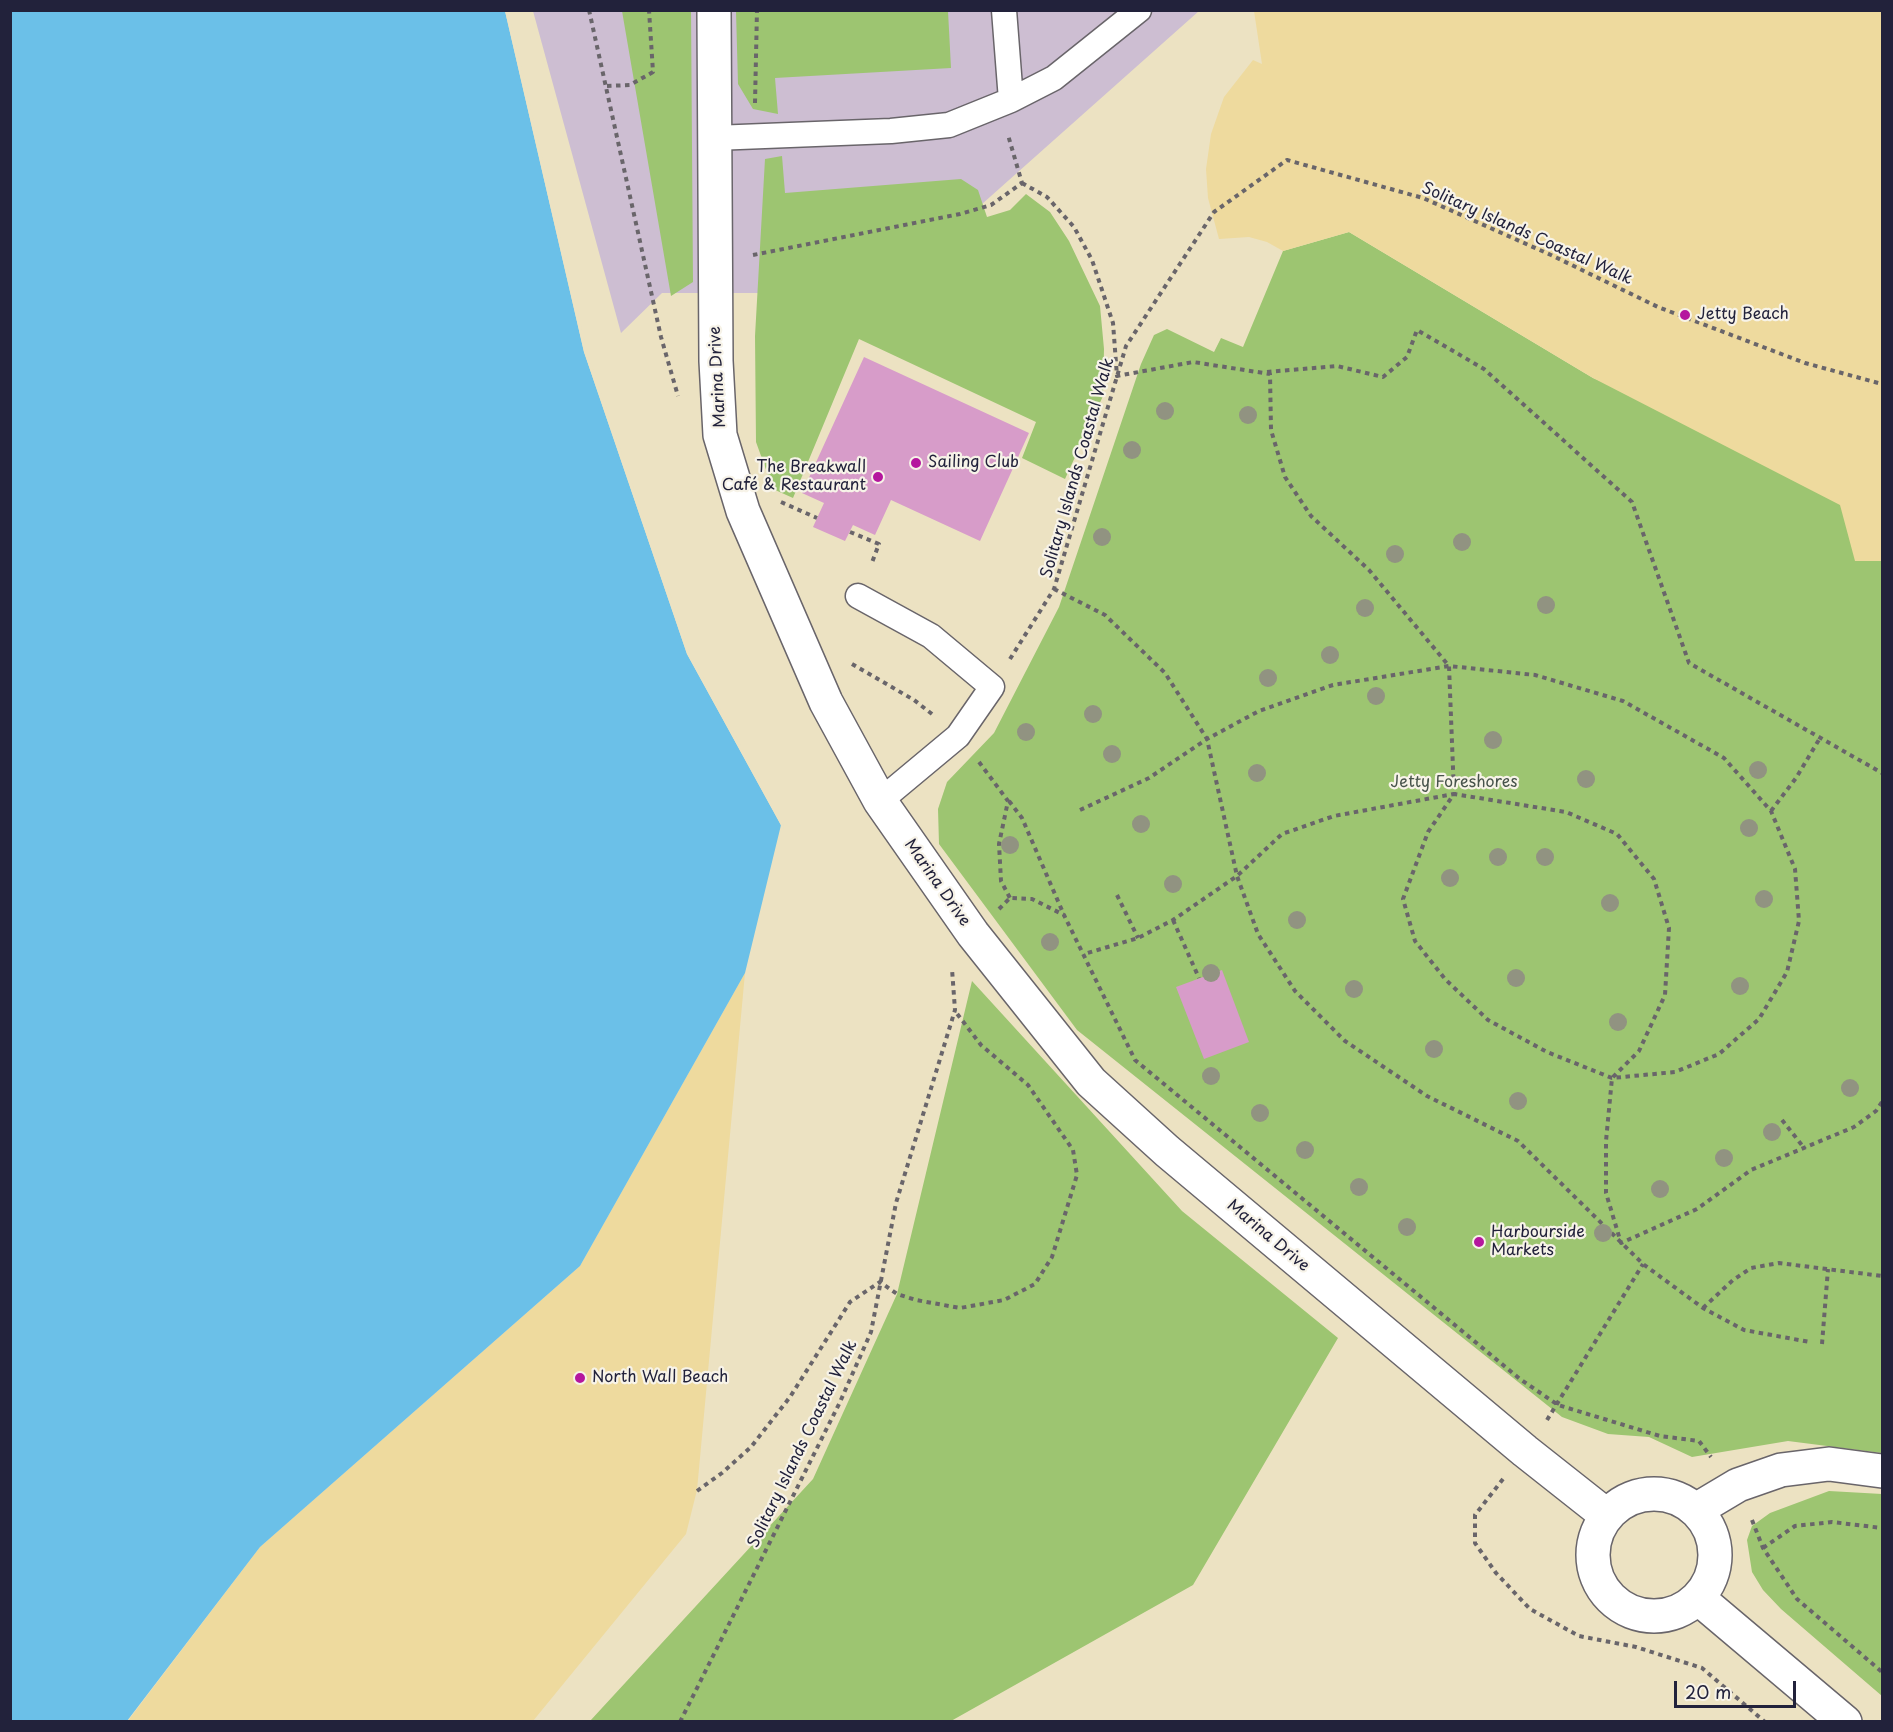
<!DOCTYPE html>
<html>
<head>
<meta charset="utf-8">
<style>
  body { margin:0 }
  #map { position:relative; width:1893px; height:1732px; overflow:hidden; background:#ece2c2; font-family:"Playpen Sans",sans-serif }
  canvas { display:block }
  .frame { position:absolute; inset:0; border:12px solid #22223b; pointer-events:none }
  .scale { position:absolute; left:1674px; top:1681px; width:122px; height:27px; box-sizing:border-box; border:3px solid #22223b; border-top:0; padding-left:8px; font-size:18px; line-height:21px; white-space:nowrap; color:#22223b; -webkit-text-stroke:4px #f7f3e8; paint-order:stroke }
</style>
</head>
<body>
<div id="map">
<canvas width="1893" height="1732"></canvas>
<div class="frame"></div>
<div class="scale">20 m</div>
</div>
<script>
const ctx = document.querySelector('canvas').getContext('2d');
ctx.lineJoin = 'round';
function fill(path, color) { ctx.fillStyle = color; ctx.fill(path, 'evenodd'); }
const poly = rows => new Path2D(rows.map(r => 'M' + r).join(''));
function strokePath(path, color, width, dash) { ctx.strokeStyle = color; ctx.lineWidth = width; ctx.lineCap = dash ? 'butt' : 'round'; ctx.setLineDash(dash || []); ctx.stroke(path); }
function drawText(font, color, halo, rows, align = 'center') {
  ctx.font = font + ' "Playpen Sans",sans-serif'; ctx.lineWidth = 4.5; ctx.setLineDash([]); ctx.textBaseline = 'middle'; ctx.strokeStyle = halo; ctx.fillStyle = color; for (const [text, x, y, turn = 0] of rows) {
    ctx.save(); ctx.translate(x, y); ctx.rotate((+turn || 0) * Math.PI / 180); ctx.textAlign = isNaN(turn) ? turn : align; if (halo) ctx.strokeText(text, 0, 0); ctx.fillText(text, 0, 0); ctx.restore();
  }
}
fill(poly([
  [533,11,1199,11,882,293,662,293,621,333]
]), '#cdbed2');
fill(poly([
  [622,11,691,11,693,282,671,296],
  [736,11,948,11,951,68,775,78,778,114,753,109,738,84],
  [782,156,785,193,961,179,978,190,987,217,1010,210,1026,194,1050,212,1069,241,1100,306,1104,349,1103,396,1065,479,1022,458,1036,422,859,339,793,498,773,489,756,442,755,336,765,159],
  [1349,232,1593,378,1882,496,1882,1453,1788,1441,1692,1457,1649,1437,1608,1434,1562,1417,1077,1030,939,844,938,809,947,782,994,733,1059,607,1141,364,1154,335,1167,329,1214,352,1221,338,1243,347,1283,251],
  [972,981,1182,1211,1338,1338,1193,1585,951,1721,590,1721,813,1479,897,1294],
  [1829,1491,1882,1494,1882,1696,1781,1609,1763,1590,1752,1572,1747,1540,1752,1526,1770,1513]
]), '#9dc571');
fill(poly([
  [1254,11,1882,11,1882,561,1855,561,1840,505,1593,378,1349,232,1283,251,1267,242,1249,237,1219,239,1208,198,1206,169,1211,134,1224,97,1253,60,1262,64],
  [745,973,697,1490,686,1534,533,1721,127,1722,260,1547,580,1266]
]), '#eeda9e');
fill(poly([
  [11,11,505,11,584,352,687,654,781,825,745,973,580,1266,260,1547,127,1721,11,1722]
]), '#6bc0e8');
fill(poly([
  [508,10,587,352,690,653,784,824,783,829,687,654,584,352,505,11]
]), '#ece2c2');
fill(poly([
  [864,357,1029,433,980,541,891,500,875,535,853,525,845,541,813,527,824,503,802,493],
  [1222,970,1249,1042,1204,1059,1176,987]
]), '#d79cc9');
const lane = poly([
  [1011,100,1054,78,1139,10],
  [714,138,891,131,949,125,1011,100,1004,10],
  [858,596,931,636,992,687,958,736,880,801]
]);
const street = poly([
  [714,10,716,361,720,435,743,511,826,702,880,801,973,934,1091,1082,1167,1151,1525,1451,1606,1515],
  '1593 1555a61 61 0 1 1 122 0a61 61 0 1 1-122 0Z',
  [1696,1510,1738,1485,1781,1470,1829,1464,1882,1471],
  [1698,1598,1845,1722]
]);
strokePath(lane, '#69656a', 27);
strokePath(street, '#69656a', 36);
strokePath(poly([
  [589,10,661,337,678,396],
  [607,86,630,85,653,72,649,10],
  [755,103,757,10],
  [1022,183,1047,197,1074,227,1092,260,1113,323,1117,376,1193,362,1270,374,1271,430,1285,477,1311,516,1369,570,1449,666,1454,794,1334,816,1282,834,1237,876,1173,920,1138,938,1084,954],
  [753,255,960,214,991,205,1022,183,1008,135],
  [1267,372,1337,366,1383,377,1407,357,1417,330,1484,369,1632,502,1689,663,1882,773],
  [781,502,817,518],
  [850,532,879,544,871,565],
  [1054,589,1105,615,1165,673,1207,739,1237,876,1258,934,1295,991,1345,1041,1427,1096,1518,1141,1643,1264,1703,1308,1744,1330,1810,1342],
  [1010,659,1054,589,1126,346,1214,212,1287,160,1423,198,1551,255,1658,307,1805,363,1882,384],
  [852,664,914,700,932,714],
  [979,762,1008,801,999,844,1001,881,1010,898],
  [1009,801,1022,818,1064,915],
  [1080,810,1149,778,1207,739,1259,711,1333,685,1449,666,1535,675,1623,701,1724,758,1771,811,1795,869,1799,921,1787,972,1759,1019,1719,1054,1675,1072,1612,1078,1547,1052,1488,1020,1445,979,1415,941,1403,899,1428,832,1454,794,1566,812,1617,834,1654,879,1669,928,1665,995,1639,1051,1612,1078,1606,1141,1606,1193,1621,1243,1697,1209,1751,1170,1854,1127,1876,1111,1882,1102],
  [1771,811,1796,778,1820,738],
  [1117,895,1138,938],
  [999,909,1010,898,1032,899,1064,915,1135,1060,1520,1379,1558,1405,1660,1436,1699,1441,1711,1457],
  [1173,920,1199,978],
  [1782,1120,1805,1149],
  [1703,1308,1733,1280,1751,1268,1779,1263,1882,1276],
  [1822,1344,1828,1269],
  [1547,1420,1643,1264],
  [1503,1479,1475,1515,1475,1543,1496,1573,1530,1609,1579,1636,1636,1647,1702,1668,1765,1722],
  [697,1491,722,1473,751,1447,790,1397,850,1302,880,1282,897,1294,916,1300,960,1308,1004,1300,1035,1284,1052,1257,1077,1175,1073,1150,1028,1085,981,1045,955,1011],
  [1752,1520,1763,1548,1797,1599,1882,1672],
  [1763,1548,1795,1526,1832,1522,1882,1528],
  [680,1722,840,1402,871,1332,896,1203,955,1010,952,969]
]), '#69656a', 4, [4.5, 4.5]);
strokePath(lane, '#fff', 24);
strokePath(street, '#fff', 33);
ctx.fillStyle = '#919381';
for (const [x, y] of [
  [1165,411],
  [1248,415],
  [1132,450],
  [1102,537],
  [1462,542],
  [1395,554],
  [1546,605],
  [1365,608],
  [1330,655],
  [1268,678],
  [1376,696],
  [1093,714],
  [1026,732],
  [1493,740],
  [1112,754],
  [1758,770],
  [1257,773],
  [1586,779],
  [1141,824],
  [1749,828],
  [1010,845],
  [1498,857],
  [1545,857],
  [1450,878],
  [1173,884],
  [1764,899],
  [1610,903],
  [1297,920],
  [1050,942],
  [1211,973],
  [1516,978],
  [1740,986],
  [1354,989],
  [1618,1022],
  [1434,1049],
  [1211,1076],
  [1850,1088],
  [1518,1101],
  [1260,1113],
  [1772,1132],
  [1305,1150],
  [1724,1158],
  [1359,1187],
  [1660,1189],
  [1407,1227],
  [1603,1233]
]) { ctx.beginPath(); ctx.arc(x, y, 9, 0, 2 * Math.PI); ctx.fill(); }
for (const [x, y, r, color] of [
  [1685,315,6,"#b5179e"],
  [916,463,6,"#b5179e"],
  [878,477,6,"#b5179e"],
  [1479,1242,6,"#b5179e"],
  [580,1378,6,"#b5179e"]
]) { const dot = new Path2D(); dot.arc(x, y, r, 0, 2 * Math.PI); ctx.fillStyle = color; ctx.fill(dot); strokePath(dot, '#f7f3e8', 2); }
drawText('16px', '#22223b', '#f7f3e8', [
  ["Solitary Islands Coastal Walk",1527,234,24],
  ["Marina Drive",718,377,-93],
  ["Solitary Islands Coastal Walk",1078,468,-74],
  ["Marina Drive",937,883,55],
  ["Marina Drive",1268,1236,40],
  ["Solitary Islands Coastal Walk",803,1444,-64]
]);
drawText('16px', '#22223b', '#f7f3e8', [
  ["Jetty Beach",1697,315],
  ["Sailing Club",928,463],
  ["The Breakwall",866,468,"right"],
  ["Café & Restaurant",866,486,"right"],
  ["Harbourside",1491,1233],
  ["Markets",1491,1251],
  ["North Wall Beach",592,1378]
], 'left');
drawText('16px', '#47534b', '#f7f3e8', [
  ["Jetty Foreshores",1454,783]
]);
</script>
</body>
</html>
